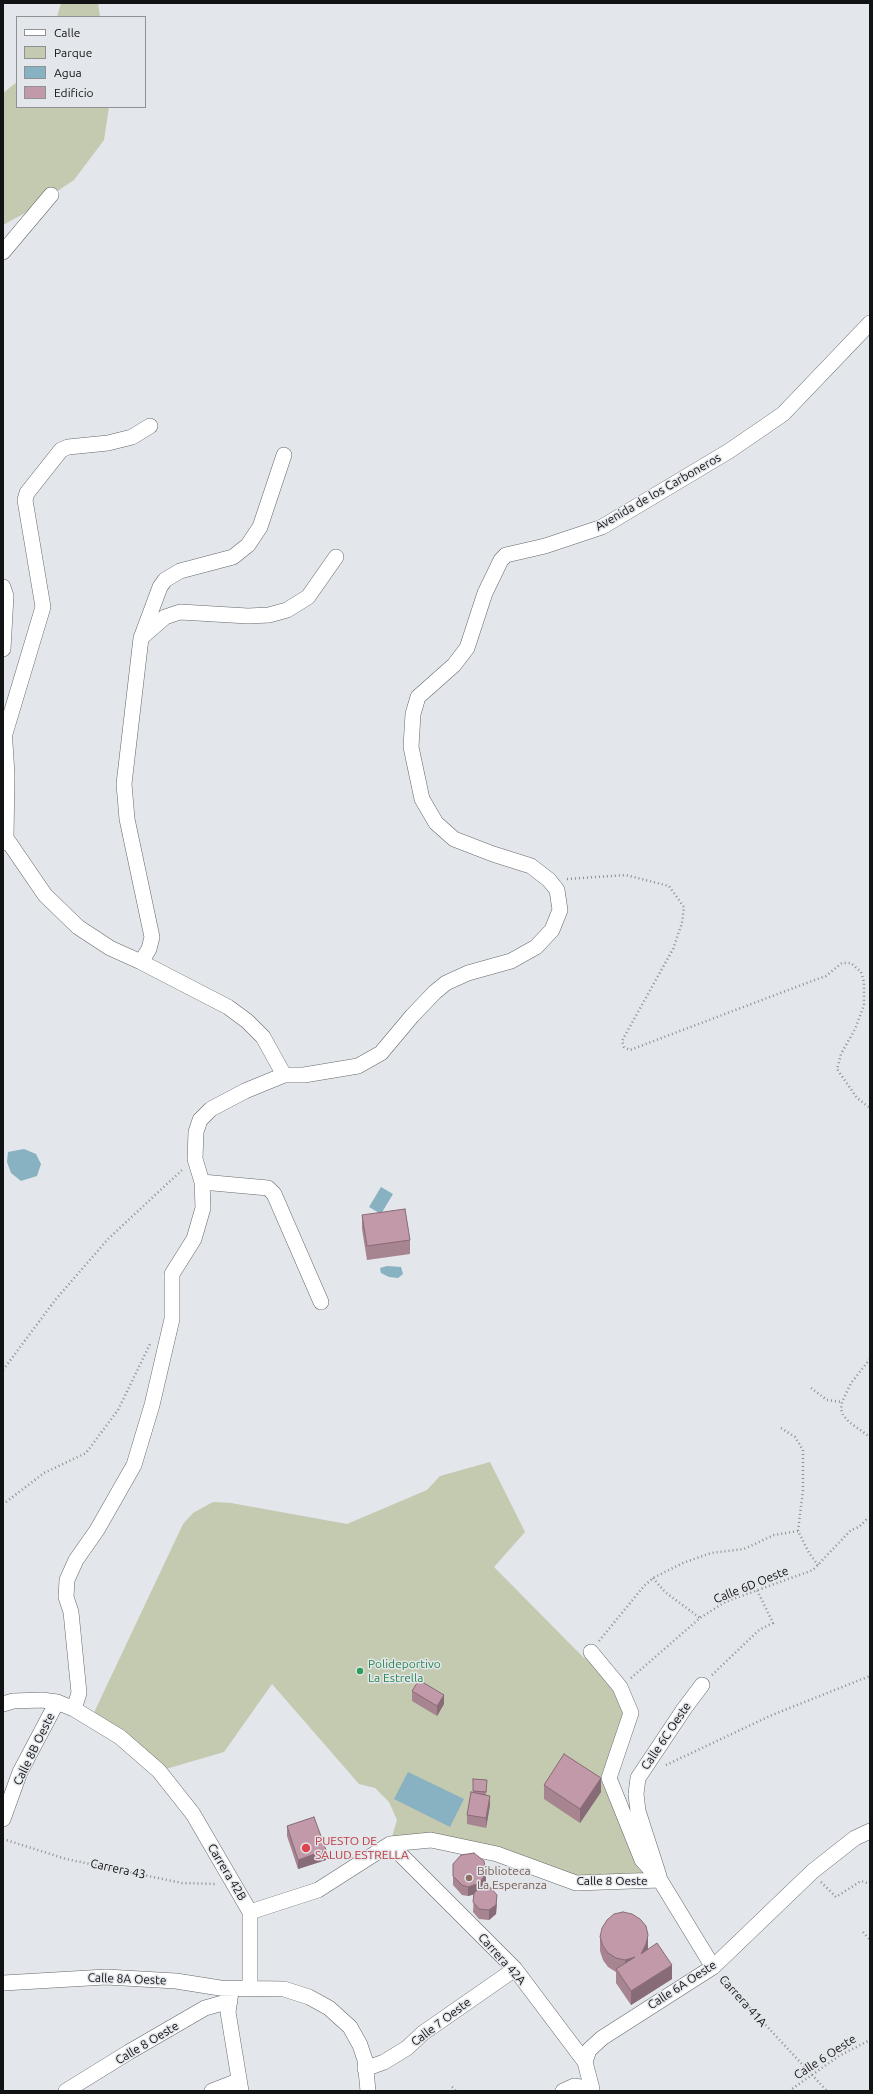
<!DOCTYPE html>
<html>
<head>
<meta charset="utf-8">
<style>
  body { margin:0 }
  #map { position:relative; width:873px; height:2094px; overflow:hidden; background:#e3e6ea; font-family:Ubuntu,sans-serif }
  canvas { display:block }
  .frame { position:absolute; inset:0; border:4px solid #111213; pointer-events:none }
  .legend { position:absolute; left:16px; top:16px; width:130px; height:92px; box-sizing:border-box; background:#e3e6ea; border:1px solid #8f9194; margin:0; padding:5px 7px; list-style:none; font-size:12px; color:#111213 }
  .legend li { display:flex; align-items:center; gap:8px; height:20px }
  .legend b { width:20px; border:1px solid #8f9194 }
</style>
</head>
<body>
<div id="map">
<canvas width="873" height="2094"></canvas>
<div class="frame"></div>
<ul class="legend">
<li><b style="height:5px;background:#fff"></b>Calle</li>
<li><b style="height:11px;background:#c3cab0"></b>Parque</li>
<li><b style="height:11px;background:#88b1c2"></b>Agua</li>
<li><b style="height:11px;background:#c199a8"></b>Edificio</li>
</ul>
</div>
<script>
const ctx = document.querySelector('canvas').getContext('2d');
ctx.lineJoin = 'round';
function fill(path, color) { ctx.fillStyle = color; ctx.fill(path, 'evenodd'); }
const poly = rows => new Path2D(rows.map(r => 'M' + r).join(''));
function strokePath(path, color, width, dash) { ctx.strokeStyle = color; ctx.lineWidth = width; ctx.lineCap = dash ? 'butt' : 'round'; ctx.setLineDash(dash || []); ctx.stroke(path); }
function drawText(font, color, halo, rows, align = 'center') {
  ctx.font = font + ' Ubuntu,sans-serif'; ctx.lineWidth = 3; ctx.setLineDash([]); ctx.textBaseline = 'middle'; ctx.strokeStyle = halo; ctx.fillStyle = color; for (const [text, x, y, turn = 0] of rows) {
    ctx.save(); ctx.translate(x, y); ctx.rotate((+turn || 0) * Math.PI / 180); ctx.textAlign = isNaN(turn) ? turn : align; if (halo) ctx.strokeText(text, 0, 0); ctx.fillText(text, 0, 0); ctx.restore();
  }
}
fill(poly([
  [61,3,98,3,100,17,57,17],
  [17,82,17,107,109,107,104,140,74,180,25,213,3,225,3,93],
  [490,1462,525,1532,494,1567,584,1658,591,1652,631,1713,609,1778,660,1880,576,1883,431,1840,390,1844,397,1820,389,1802,375,1788,359,1784,272,1684,224,1752,159,1771,91,1719,183,1524,193,1513,213,1502,231,1503,347,1524,427,1490,440,1476]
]), '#c3cab0');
fill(poly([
  [24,1149,36,1154,41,1164,37,1176,21,1181,11,1173,7,1162,8,1152],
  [381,1187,393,1194,381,1214,369,1207],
  [387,1266,401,1267,403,1274,398,1278,389,1277,381,1273,380,1268],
  [408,1772,464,1799,450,1827,394,1799]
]), '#88b1c2');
const minor = poly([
  [3,252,51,195],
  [3,587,6,596,3,649],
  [142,637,165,617,180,612,248,616,269,615,287,610,308,597,336,557],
  [4,737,43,607,25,500,27,493,61,450,68,447,108,443,132,437,150,426],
  [6,838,45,895,78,927,110,948,141,962],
  [3,843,6,838,7,775,4,727],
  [284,1075,263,1037,247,1021,228,1007,141,962,149,949,152,937,127,819,124,784,141,638,160,587,165,580,180,571,233,557,248,545,260,527,284,455],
  [202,1182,268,1188,274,1194,321,1302],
  [591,1652,620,1687,631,1713,609,1778,642,1860,660,1880,713,1967],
  [3,1704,13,1701,42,1700,57,1702,74,1709,120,1737,159,1771,193,1814,250,1912,250,1987],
  [74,1709,79,1693,71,1612,66,1597,67,1580,76,1560,97,1530,134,1465,152,1405,172,1319,172,1274,194,1239,203,1208,202,1182,195,1159,196,1132,200,1120,211,1109,245,1091,284,1075,304,1075,358,1066,381,1053,412,1016,435,992,446,983,468,973,511,961,536,947,552,930,560,910,557,890,549,880,531,866,493,854,454,839,436,823,422,799,411,747,413,714,418,697,454,665,467,648,485,593,501,560,506,555,545,546,602,527,729,451,783,414,870,323],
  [3,1819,20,1772,57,1702],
  [390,1844,515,1969,585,2062,592,2089,574,2086,563,2091],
  [659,1876,638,1811,636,1794,638,1778,684,1709,702,1685],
  [250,1912,318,1890,390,1844,431,1840,497,1854,576,1883,660,1880],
  [3,1983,106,1977,176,1981,220,1988,284,1989,309,1997,329,2008,350,2027,360,2045,365,2060,368,2091],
  [231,1992,228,2012,241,2091],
  [585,2062,589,2050,602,2038,713,1967,813,1871,855,1838,870,1831],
  [365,2069,384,2062,407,2048,423,2033,515,1969],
  [66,2091,129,2052,205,2008,230,2001],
  [212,2091,238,2081]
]);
strokePath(minor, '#64686b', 16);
strokePath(poly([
  [567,879,626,875,669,886,684,907,682,923,673,949,622,1041,624,1047,630,1050,812,981,826,976,842,963,851,963,861,972,864,982,864,1005,855,1029,841,1054,837,1069,857,1098,870,1108],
  [870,1359,851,1383,842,1402,841,1409,843,1415,849,1422,870,1437],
  [3,1370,56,1299,108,1239,182,1170],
  [811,1388,827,1400,842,1402],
  [781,1428,795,1437,803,1450,803,1490,798,1531,809,1553,818,1565],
  [6,1502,44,1473,86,1453,118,1410,150,1344],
  [653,1578,665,1592,700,1618],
  [599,1641,644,1586,653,1578,683,1563,711,1553,744,1549,774,1535,798,1531],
  [712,1675,759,1630,773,1623,757,1590],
  [631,1678,700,1618,725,1602,813,1570,851,1530,859,1527,866,1520,870,1520],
  [666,1765,772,1715,870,1676],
  [3,1839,66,1859,182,1883,217,1884],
  [821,1882,836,1897,861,1881,870,1884],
  [863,1932,870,1940],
  [722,1978,827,2091],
  [452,2087,456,2091],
  [789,2091,839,2056,870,2040]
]), '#8d8f92', 2.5, [1, 3]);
strokePath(minor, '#fff', 15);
fill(poly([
  [362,1215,410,1240,410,1254,367,1260,362,1229],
  [412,1691,444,1704,437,1716,412,1701],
  [473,1779,487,1785,486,1795,490,1805,486,1828,467,1824,467,1815,473,1792],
  [544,1785,601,1792,580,1823,544,1799],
  [287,1826,326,1860,298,1869,287,1836],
  [453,1864,486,1882,483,1887,497,1905,496,1914,489,1920,479,1919,473,1912,474,1894,468,1896,462,1895,453,1885],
  [600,1937,648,1949,672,1979,631,2005,616,1983,616,1972,608,1967,603,1960,600,1951]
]), '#a68490');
fill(poly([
  [444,1695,444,1704,437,1716,437,1706],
  [601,1778,601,1792,580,1823,580,1809],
  [490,1796,490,1805,486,1828,486,1818],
  [326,1850,326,1860,298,1869,298,1860],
  [486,1873,486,1882,480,1893,468,1896,468,1887],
  [497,1895,496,1914,489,1920,489,1910],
  [648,1935,648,1949,641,1954],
  [635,1957,625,1974,625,1960],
  [672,1965,672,1979,631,2005,631,1991]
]), '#876b76');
const building = poly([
  [405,1209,410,1240,367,1246,362,1215,405,1209],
  [419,1680,444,1695,437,1706,412,1691,419,1680],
  [564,1754,601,1778,580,1809,544,1785,564,1754],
  [473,1779,487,1780,486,1792,473,1791,473,1779],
  [471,1792,490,1796,486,1818,467,1815,471,1792],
  [314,1817,326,1850,298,1860,287,1826,314,1817],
  [474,1853,484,1861,486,1873,480,1883,468,1887,462,1885,453,1876,453,1864,461,1855,474,1853],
  [481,1887,491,1888,497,1895,496,1905,489,1910,479,1909,473,1902,474,1893,481,1887],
  [623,1912,632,1914,640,1919,646,1926,648,1935,646,1944,641,1954,657,1943,672,1965,631,1991,616,1969,635,1957,625,1960,616,1958,608,1953,603,1946,600,1937,602,1928,607,1920,614,1914,623,1912]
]);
fill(building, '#c199a8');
strokePath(building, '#876b76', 1);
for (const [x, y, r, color] of [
  [360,1671,4,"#2e9e5b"],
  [306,1848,5,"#e0444e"],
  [469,1878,4,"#8d6e63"]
]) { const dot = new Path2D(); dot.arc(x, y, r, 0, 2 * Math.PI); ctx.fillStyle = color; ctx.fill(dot); strokePath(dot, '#e3e6ea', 1.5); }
drawText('12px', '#111213', '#e3e6ea', [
  ["Avenida de los Carboneros",658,492,-30],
  ["Calle 6D Oeste",751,1585,-22],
  ["Calle 6C Oeste",666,1736,-56],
  ["Calle 8B Oeste",34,1749,-64],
  ["Carrera 43",118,1869,12],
  ["Carrera 42B",227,1872,59],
  ["Calle 8 Oeste",612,1881],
  ["Carrera 42A",502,1959,48],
  ["Calle 8A Oeste",127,1979,2],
  ["Calle 6A Oeste",682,1985,-33],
  ["Carrera 41A",743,2001,48],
  ["Calle 7 Oeste",441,2022,-37],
  ["Calle 8 Oeste",147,2043,-31],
  ["Calle 6 Oeste",825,2057,-33]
]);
drawText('12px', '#27864d', '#e3e6ea', [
  ["Polideportivo",368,1664],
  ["La Estrella",368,1678]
], 'left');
drawText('12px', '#be3a42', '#e3e6ea', [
  ["PUESTO DE",315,1841],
  ["SALUD ESTRELLA",315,1855]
], 'left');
drawText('12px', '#785e54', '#e3e6ea', [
  ["Biblioteca",477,1871],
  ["La Esperanza",477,1885]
], 'left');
</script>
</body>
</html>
